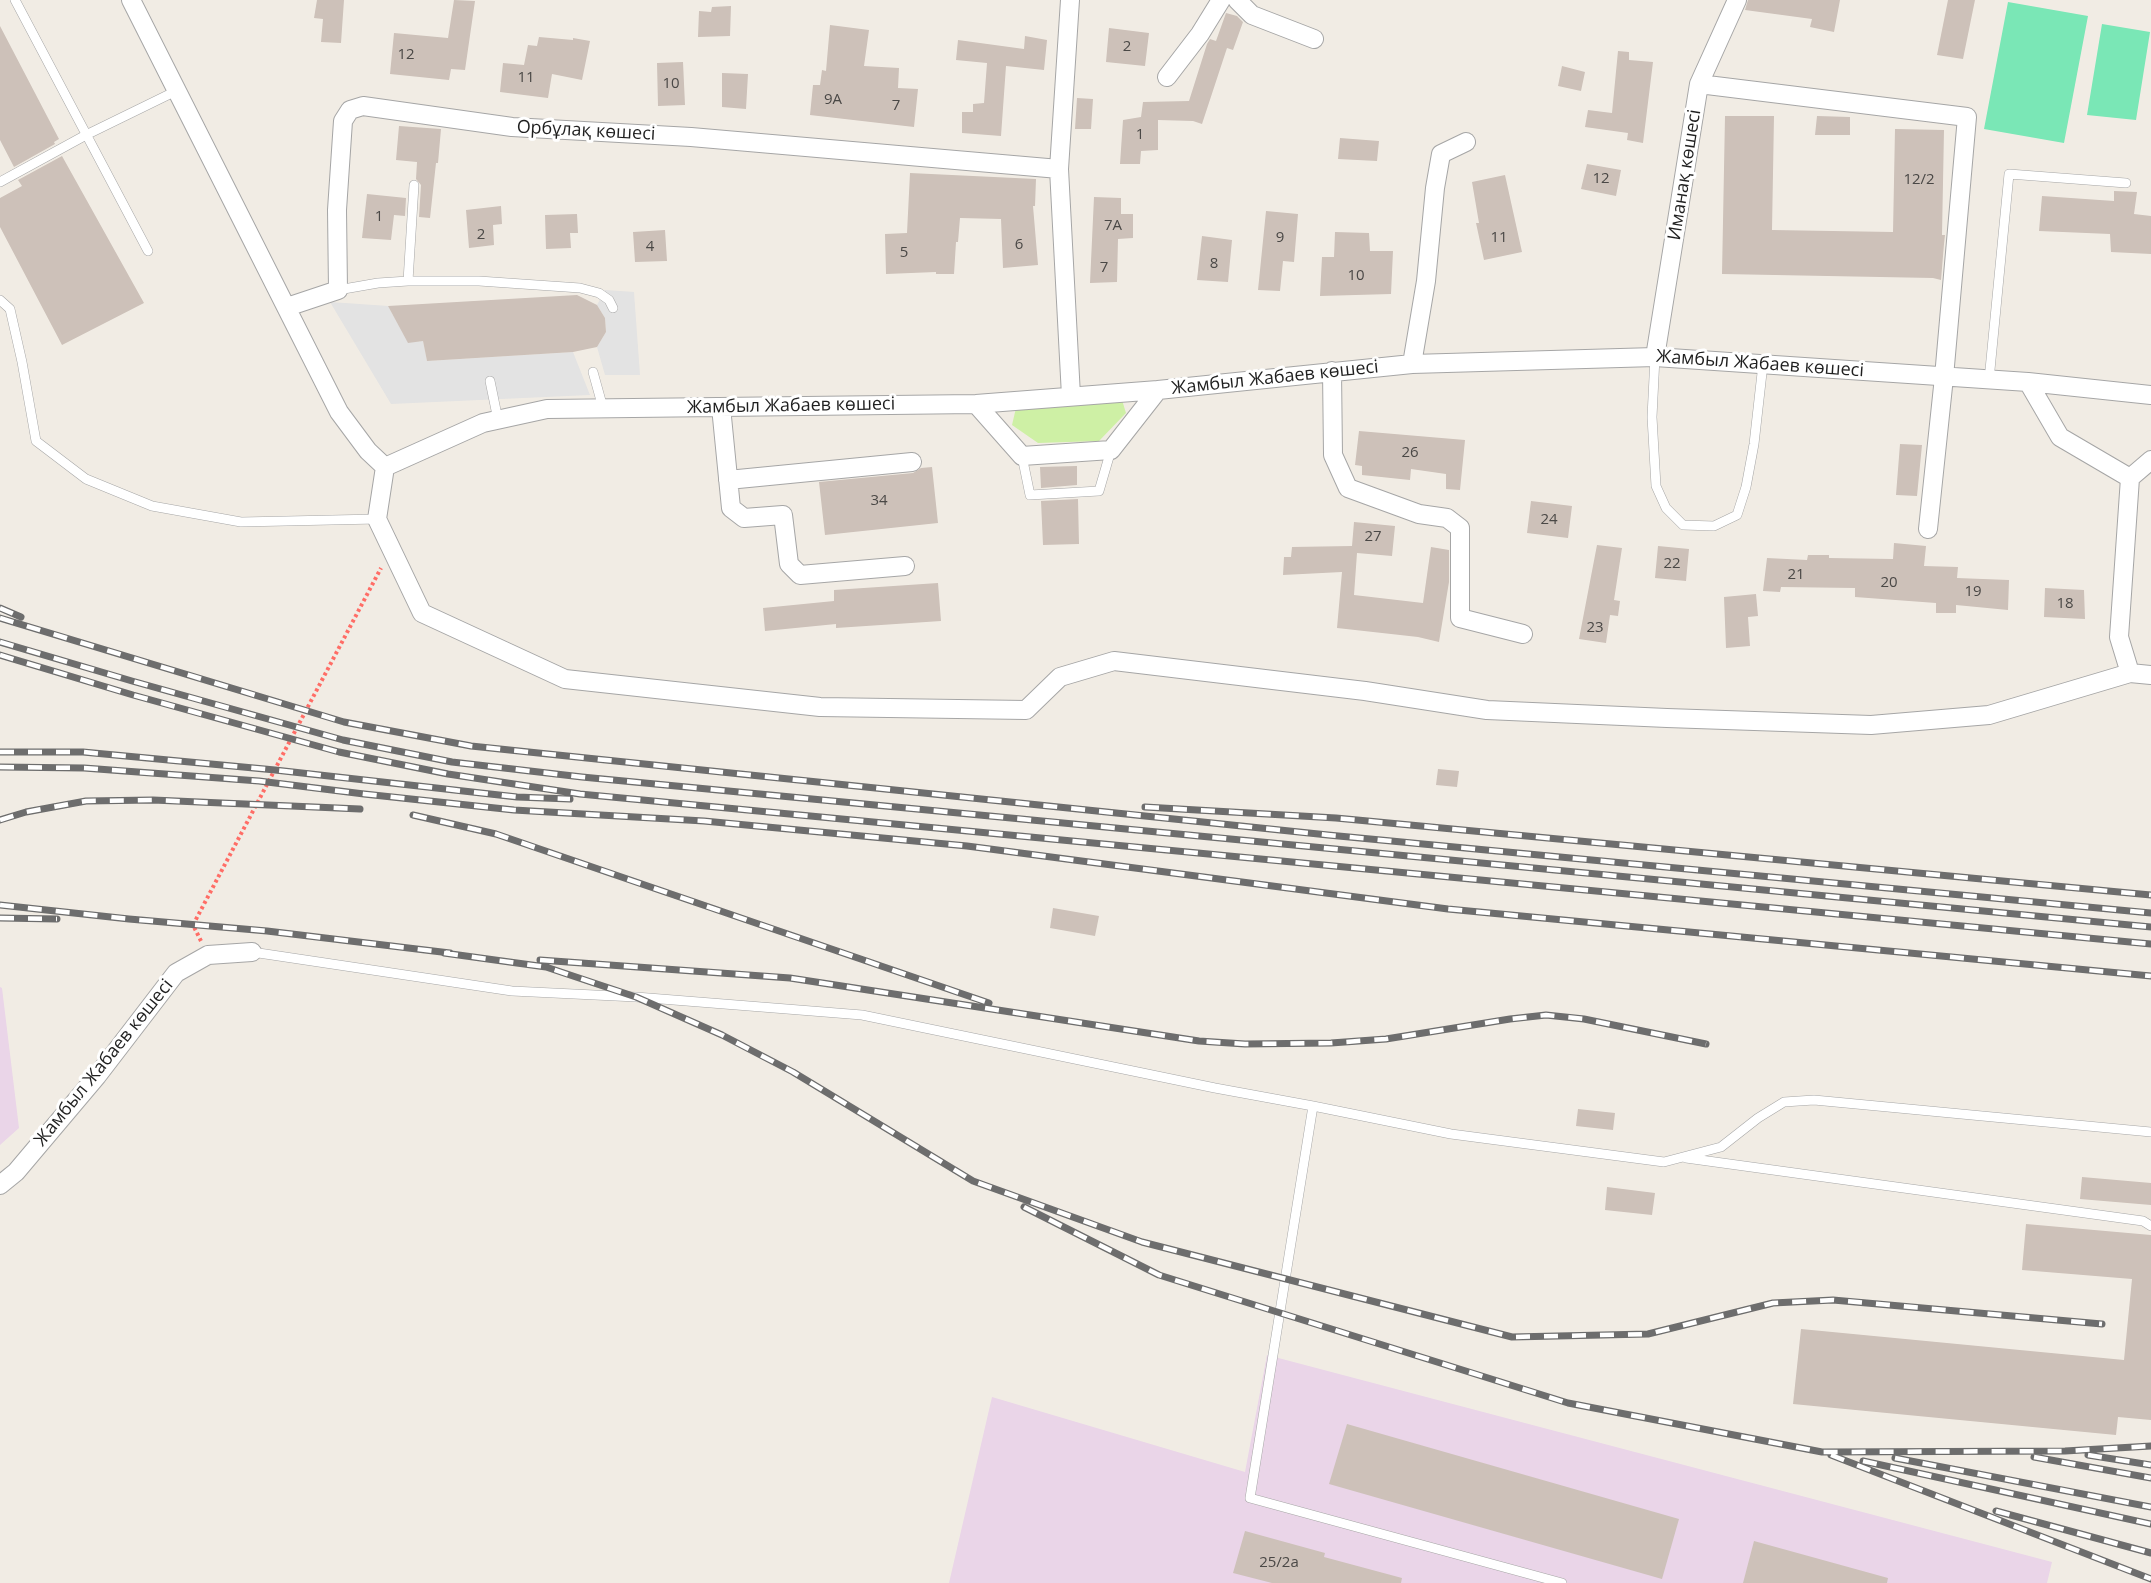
<!DOCTYPE html>
<html>
<head>
<meta charset="utf-8">
<style>
  body { margin:0 }
  canvas { display:block; background:#f1ece4 }
</style>
</head>
<body>
<canvas width="2151" height="1583"></canvas>
<script>
const ctx = document.querySelector('canvas').getContext('2d');
ctx.lineJoin = 'round';
function fill(path, color) { ctx.fillStyle = color; ctx.fill(path, 'evenodd'); }
const poly = rows => new Path2D(rows.map(r => 'M' + r).join(''));
function strokePath(path, color, width, dash) { ctx.strokeStyle = color; ctx.lineWidth = width; ctx.lineCap = dash ? 'butt' : 'round'; ctx.setLineDash(dash || []); ctx.stroke(path); }
function drawText(font, color, halo, rows, align = 'center') {
  ctx.font = font + ' "Open Sans",sans-serif'; ctx.lineWidth = 6; ctx.setLineDash([]); ctx.textBaseline = 'middle'; ctx.strokeStyle = halo; ctx.fillStyle = color; for (const [text, x, y, turn = 0] of rows) {
    ctx.save(); ctx.translate(x, y); ctx.rotate((+turn || 0) * Math.PI / 180); ctx.textAlign = isNaN(turn) ? turn : align; if (halo) ctx.strokeText(text, 0, 0); ctx.fillText(text, 0, 0); ctx.restore();
  }
}
fill(poly([
  [0,987,2,988,19,1128,0,1145],
  [1267,1355,2052,1562,2047,1583,949,1583,992,1397,1245,1472]
]), '#ead5e8');
fill(poly([
  [1122,400,1126,413,1099,441,1038,443,1012,425,1016,408]
]), '#cef0a5');
fill(poly([
  [2008,2,2088,16,2064,143,1984,129],
  [2102,24,2150,32,2136,120,2087,115]
]), '#7ae7b6');
fill(poly([
  [605,290,634,292,640,375,605,375,597,347,606,332,605,318,597,305],
  [330,302,388,306,408,342,423,341,427,361,573,352,590,395,391,404]
]), '#e3e3e3');
fill(poly([
  [317,0,344,0,341,43,321,42,323,19,314,18],
  [454,0,475,1,465,70,451,69,449,80,390,74,394,33,448,38],
  [1748,0,1840,0,1834,32,1810,27,1812,19,1745,10],
  [1948,0,1975,0,1963,59,1937,55],
  [731,6,730,36,698,37,699,11,711,12,712,7],
  [1226,13,1237,16,1243,22,1233,50,1227,48,1202,124,1193,121,1158,120,1158,150,1141,151,1140,164,1120,164,1123,120,1141,117,1143,102,1189,101,1207,44,1210,39,1216,41],
  [830,25,869,30,864,66,899,68,898,88,918,89,914,127,810,115,813,85,820,85,822,70,826,71],
  [0,26,59,139,54,142,55,144,14,167,0,140],
  [1109,28,1149,33,1145,66,1106,62],
  [1025,36,1047,40,1044,70,1006,66,1001,136,962,133,962,112,973,112,973,104,984,103,987,63,956,60,958,40,1024,49],
  [539,37,573,40,573,38,590,41,582,80,552,74,548,98,500,92,503,63,524,65,528,45,537,46],
  [1618,51,1629,52,1629,60,1653,62,1643,143,1627,140,1628,133,1585,127,1588,110,1612,113],
  [683,62,685,105,658,106,657,63],
  [1562,66,1585,72,1581,91,1558,86],
  [722,73,748,74,746,109,722,107],
  [1077,98,1093,99,1091,129,1075,129],
  [1725,116,1774,116,1772,230,1893,232,1895,129,1944,130,1942,235,1945,235,1944,244,1941,280,1933,278,1722,274],
  [1817,116,1850,117,1850,135,1815,135],
  [399,126,441,129,438,163,436,163,430,218,419,217,421,185,416,179,417,162,396,160],
  [1340,138,1379,141,1377,161,1338,159],
  [62,156,144,303,62,345,0,227,0,198,22,186,18,180],
  [1587,164,1621,170,1616,196,1581,189],
  [910,173,1036,179,1035,206,1033,206,1038,265,1003,268,1001,219,960,218,958,242,956,242,954,274,936,274,936,272,886,274,885,234,907,233],
  [1505,175,1522,252,1484,260,1476,223,1479,223,1472,182],
  [2114,191,2137,192,2134,214,2151,216,2151,254,2111,252,2110,234,2039,231,2042,196,2114,201],
  [367,194,406,198,405,216,394,215,391,240,362,238],
  [1094,197,1121,198,1121,214,1133,214,1133,238,1118,239,1117,282,1090,283],
  [501,206,502,224,493,225,494,245,469,248,466,210],
  [1266,211,1298,214,1294,262,1283,261,1280,291,1258,290],
  [577,214,578,233,570,233,571,248,546,249,545,215],
  [665,230,667,261,635,262,633,232],
  [1335,232,1369,233,1370,251,1393,251,1391,294,1320,296,1322,257,1334,257],
  [1202,236,1232,240,1228,282,1197,280],
  [577,295,597,305,605,318,606,332,597,347,573,352,427,361,423,341,408,343,388,306],
  [1359,431,1465,440,1460,490,1446,489,1446,474,1411,469,1410,480,1362,475,1362,466,1355,465],
  [1900,444,1922,445,1917,496,1896,495],
  [1077,466,1077,485,1041,488,1040,467],
  [932,467,938,523,825,535,819,482,913,473,921,468],
  [1078,499,1079,544,1043,545,1041,501],
  [1531,501,1572,506,1568,538,1527,533],
  [1354,522,1395,526,1392,556,1357,553,1354,595,1423,603,1431,547,1449,550,1449,582,1439,642,1418,637,1337,628,1342,572,1283,575,1284,557,1291,557,1292,547,1352,546],
  [1894,543,1926,546,1924,566,1958,567,1957,578,2009,580,2008,610,1956,605,1956,613,1936,613,1936,603,1855,597,1855,588,1781,587,1780,592,1763,591,1767,558,1807,560,1808,555,1829,555,1829,558,1893,559],
  [1597,545,1622,548,1614,600,1620,601,1618,616,1610,615,1606,643,1579,639],
  [1658,546,1689,549,1686,581,1655,578],
  [938,583,941,621,836,628,836,624,765,631,763,608,834,601,834,590],
  [2045,588,2084,590,2085,619,2044,617],
  [1756,594,1758,616,1748,617,1750,646,1726,648,1724,597],
  [1438,769,1459,771,1457,787,1436,785],
  [1053,908,1099,916,1095,936,1050,928],
  [1578,1109,1615,1113,1613,1130,1576,1126],
  [2082,1177,2151,1183,2151,1205,2080,1199],
  [1607,1187,1655,1193,1652,1215,1605,1210],
  [2026,1224,2151,1235,2151,1420,2118,1417,2116,1435,1793,1404,1801,1329,2124,1360,2132,1279,2022,1270],
  [1347,1424,1679,1519,1662,1579,1329,1484],
  [1245,1531,1325,1553,1324,1557,1402,1578,1401,1583,1272,1583,1233,1573],
  [1754,1541,1888,1578,1887,1583,1743,1583]
]), '#cdc1b9');
const lane = poly([
  [15,0,148,251],
  [0,182,86,135,176,91],
  [408,281,414,185],
  [338,290,378,283,408,281,479,281,580,288,599,293,609,300,613,308],
  [0,300,10,309,22,362,36,441,86,479,152,506,241,522,377,519],
  [1655,357,1652,417,1656,486,1666,508,1683,525,1714,526,1737,515,1746,487,1754,444,1763,364],
  [593,372,603,408],
  [1989,380,2009,174,2126,183],
  [490,381,498,420],
  [1022,456,1030,495,1099,491,1111,450],
  [252,952,512,991,636,997,862,1015,1215,1088,1313,1106,1451,1134,1664,1162,1721,1147,1758,1118,1784,1102,1814,1100,2151,1132],
  [1313,1106,1250,1498,1562,1583],
  [1686,1158,2143,1221,2151,1226]
]);
const street = poly([
  [131,0,339,412,368,451,385,467,483,423,547,409,976,404,1158,390,1412,364,1655,357,2028,382,2151,395],
  [1070,0,1059,169,1071,396],
  [1237,0,1252,15,1314,39],
  [1167,77,1200,34,1221,0],
  [1699,84,1967,117,1944,377,1928,529],
  [287,307,338,290,337,210,343,121,350,110,363,106,512,127,691,137,1059,169],
  [1655,357,1699,84,1737,0],
  [1412,364,1426,281,1435,188,1441,154,1466,142],
  [1332,371,1333,455,1348,488,1419,514,1447,518,1460,528,1460,618,1523,634],
  [2028,382,2060,437,2130,478],
  [976,404,1022,456,1111,450,1158,390],
  [721,407,731,508,744,518,783,515,789,564,800,575,905,566],
  [385,467,377,519,422,613,565,679,820,707,1026,710,1060,677,1114,661,1365,691,1487,710,1667,718,1871,725,1989,715,2130,673,2151,675],
  [728,480,912,462],
  [2130,673,2119,637,2130,478,2151,460],
  [0,1185,16,1172,97,1076,176,973,208,955,252,952]
]);
strokePath(lane, '#a6a6a6', 10);
strokePath(street, '#a6a6a6', 20);
strokePath(poly([
  [201,941,193,925,381,568]
]), '#ff6d66', 4, [3, 3]);
strokePath(lane, '#fff', 9);
strokePath(street, '#fff', 18);
const rail = poly([
  [0,608,21,617],
  [0,618,344,722,471,746,1328,835,2151,913],
  [0,642,132,681,343,740,452,762,582,777,2151,927],
  [0,655,133,695,339,752,448,774,580,794,2151,944],
  [0,752,83,752,275,770,517,797,570,799],
  [0,767,84,768,259,781,364,794,514,810,704,821,967,846,1448,909,2151,976],
  [1145,807,1336,818,2151,895],
  [413,815,496,834,989,1003],
  [0,820,26,812,86,801,153,800,360,809],
  [0,905,129,919,267,931,450,953],
  [0,918,57,919],
  [444,953,546,967,636,997,722,1035,793,1072,973,1181,1142,1242,1512,1337,1648,1334,1773,1303,1833,1300,2102,1324],
  [540,960,790,978,1199,1041,1245,1044,1331,1043,1386,1039,1510,1019,1546,1015,1584,1019,1706,1044],
  [1024,1207,1159,1275,1568,1403,1822,1452,2065,1451,2151,1446],
  [1831,1455,2151,1579],
  [2088,1455,2151,1465],
  [2034,1457,2151,1478],
  [1895,1458,2151,1507],
  [1863,1461,2151,1524],
  [1996,1511,2151,1553]
]);
strokePath(rail, '#6d6d6d', 7);
strokePath(rail, '#fff', 4.5, [14]);
drawText('15px', '#4a4846', null, [
  ["2",1127,47],
  ["12",406,55],
  ["11",526,78],
  ["10",671,84],
  ["9А",833,100],
  ["7",896,106],
  ["1",1140,135],
  ["12",1601,179],
  ["12/2",1919,180],
  ["1",379,217],
  ["7А",1113,226],
  ["2",481,235],
  ["9",1280,238],
  ["11",1499,238],
  ["6",1019,245],
  ["4",650,247],
  ["5",904,253],
  ["8",1214,264],
  ["7",1104,268],
  ["10",1356,276],
  ["26",1410,453],
  ["34",879,501],
  ["24",1549,520],
  ["27",1373,537],
  ["22",1672,564],
  ["21",1796,575],
  ["20",1889,583],
  ["19",1973,592],
  ["18",2065,604],
  ["23",1595,628],
  ["25/2а",1279,1563]
]);
drawText('18px', '#1f1f1f', '#fff', [
  ["Орбұлақ көшесі",586,131,3],
  ["Иманақ көшесі",1685,175,-81],
  ["Жамбыл Жабаев көшесі",1760,364,4],
  ["Жамбыл Жабаев көшесі",1275,378,-6],
  ["Жамбыл Жабаев көшесі",791,406,-1],
  ["Жамбыл Жабаев көшесі",104,1063,-51]
]);
</script>
</body>
</html>
